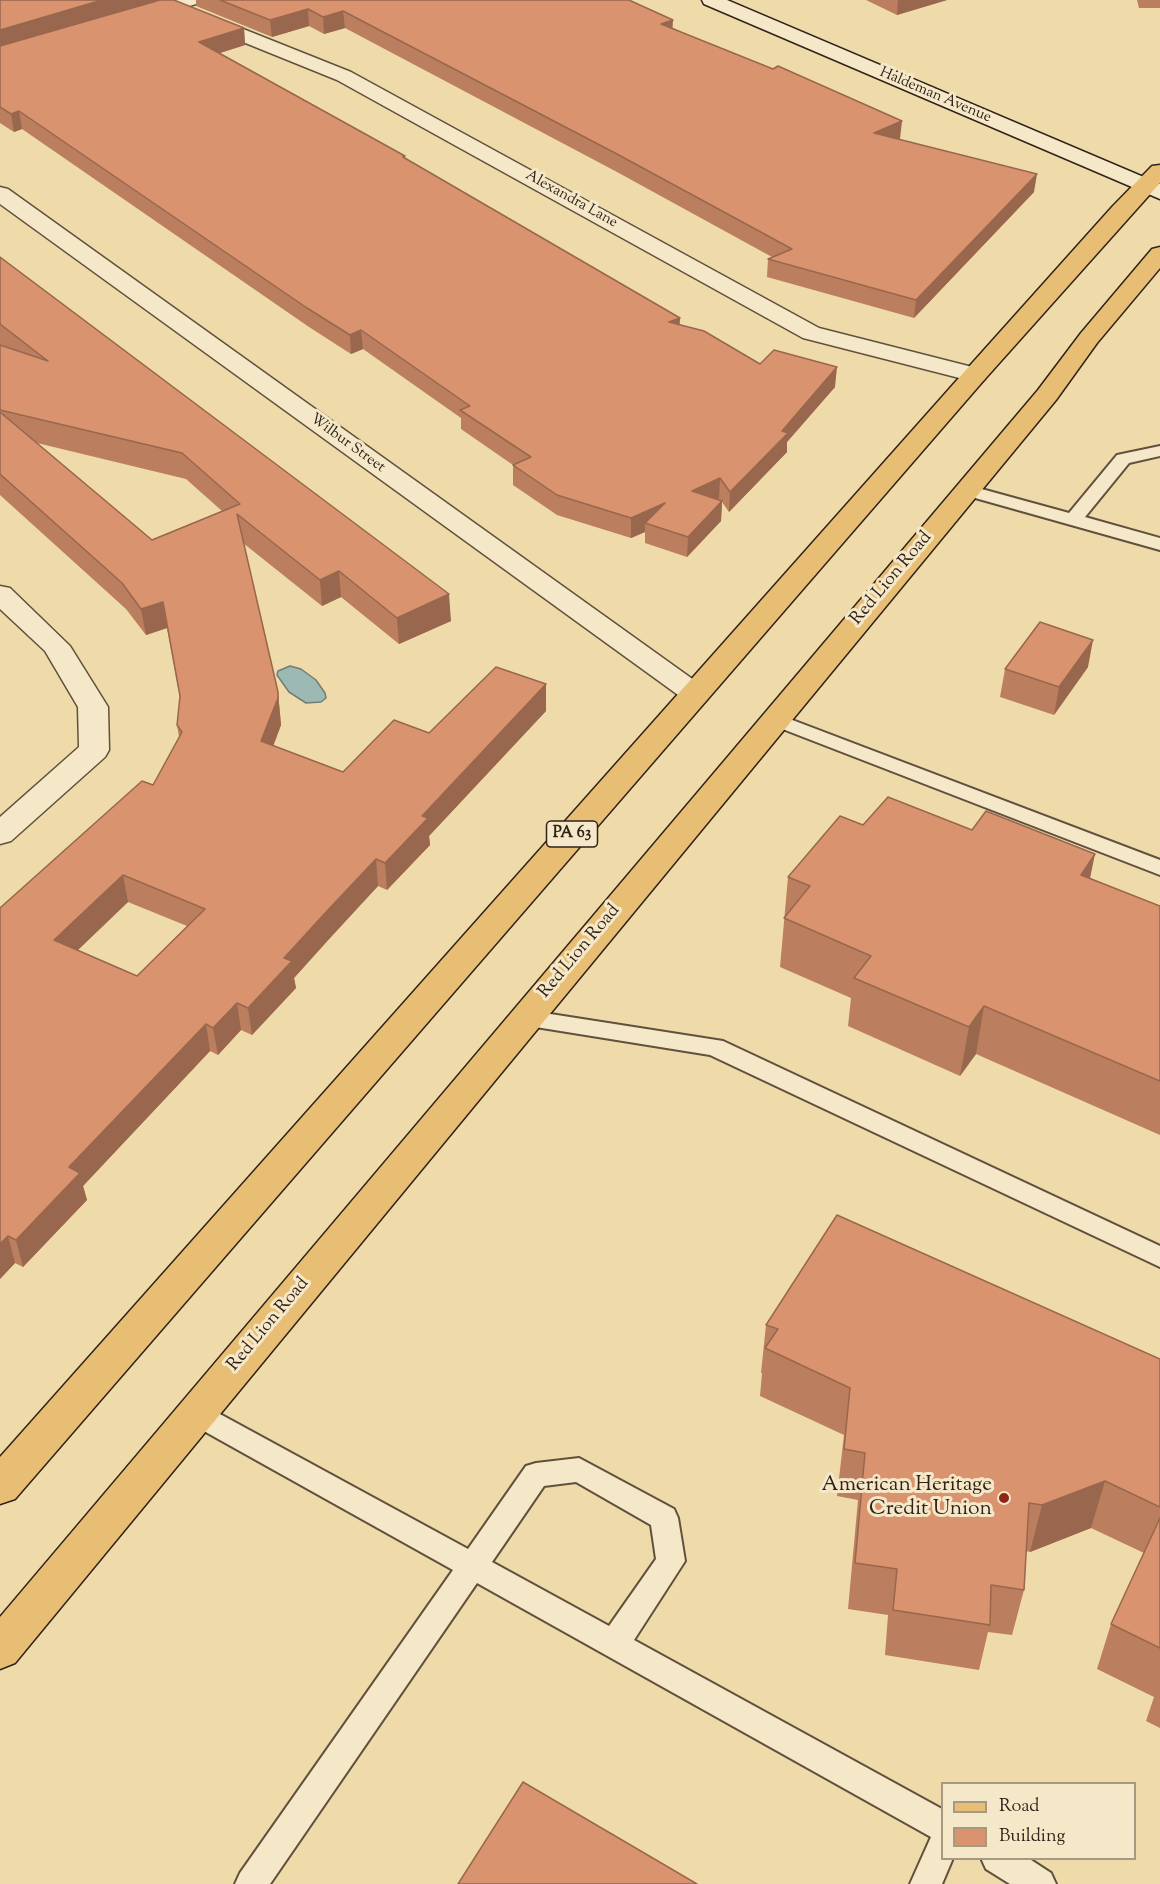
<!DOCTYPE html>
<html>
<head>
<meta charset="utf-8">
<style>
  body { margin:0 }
  #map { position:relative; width:1160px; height:1884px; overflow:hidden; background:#efdbaa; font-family:"Sorts Mill Goudy",serif }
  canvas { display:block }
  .legend { position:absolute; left:941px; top:1782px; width:195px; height:78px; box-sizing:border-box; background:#f5e8c8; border:2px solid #a69982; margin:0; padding:8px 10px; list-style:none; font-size:18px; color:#302219 }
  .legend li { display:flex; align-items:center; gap:12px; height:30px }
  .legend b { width:30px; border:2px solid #a69982 }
</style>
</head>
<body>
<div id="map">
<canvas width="1160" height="1884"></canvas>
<ul class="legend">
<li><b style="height:8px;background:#e8be75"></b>Road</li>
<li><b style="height:16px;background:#d9936e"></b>Building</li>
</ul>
</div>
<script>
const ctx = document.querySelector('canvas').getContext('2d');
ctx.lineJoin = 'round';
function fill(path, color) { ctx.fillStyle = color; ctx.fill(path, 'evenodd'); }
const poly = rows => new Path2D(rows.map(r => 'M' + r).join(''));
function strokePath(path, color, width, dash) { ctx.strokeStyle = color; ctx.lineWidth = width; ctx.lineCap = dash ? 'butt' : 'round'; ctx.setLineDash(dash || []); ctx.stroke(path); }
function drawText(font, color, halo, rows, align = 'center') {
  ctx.font = font + ' "Sorts Mill Goudy",serif'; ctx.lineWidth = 6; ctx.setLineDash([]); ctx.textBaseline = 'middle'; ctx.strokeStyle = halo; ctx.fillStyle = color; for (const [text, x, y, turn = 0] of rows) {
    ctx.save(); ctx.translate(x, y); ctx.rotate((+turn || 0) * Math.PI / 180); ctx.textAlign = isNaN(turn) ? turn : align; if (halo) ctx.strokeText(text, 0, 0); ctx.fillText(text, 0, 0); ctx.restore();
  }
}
const water = poly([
  [290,666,301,669,316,680,325,693,326,698,321,702,306,703,289,692,277,675,278,671,290,666]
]);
fill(water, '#9db9b3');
strokePath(water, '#717d75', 1.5);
const service = poly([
  [1160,446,1160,456,1129,463,1085,517,1160,538,1160,550,961,494,958,490,961,486,967,485,1069,513,1117,455,1160,446],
  [774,713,1160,860,1160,875,767,723,764,719,767,715,774,713],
  [525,1010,723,1041,1160,1246,1160,1267,710,1055,517,1024,513,1018,517,1012,525,1010],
  [196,1401,468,1549,526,1466,536,1463,579,1458,674,1509,678,1518,685,1561,634,1640,942,1809,942,1858,953,1858,942,1884,910,1884,931,1837,477,1583,270,1884,235,1884,240,1873,453,1570,186,1421,182,1413,186,1405,196,1401],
  [576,1482,651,1525,656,1559,609,1626,492,1562,544,1486,576,1482],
  [981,1858,1028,1858,1051,1873,1056,1884,1010,1884,986,1869,981,1858]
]);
const minor = poly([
  [169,0,198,0,196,4,137,22,130,20,127,16,130,12,169,0],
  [203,13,351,72,819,328,984,370,987,375,984,380,975,382,803,338,337,80,196,23,193,19,196,15,203,13],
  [0,187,8,189,705,688,710,694,705,700,695,703,685,700,0,204,0,187],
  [0,586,10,588,70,646,108,707,109,750,105,757,11,841,0,844,0,817,79,747,78,707,45,651,0,609,0,586]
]);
const secondary = poly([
  [702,0,727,0,1160,184,1160,199,704,4,702,0]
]);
const primary = poly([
  [1160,165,1160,183,984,380,15,1499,0,1504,0,1457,966,370,1112,207,1152,166,1160,165],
  [1160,247,1160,268,1097,343,1056,400,15,1663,0,1669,0,1617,1038,390,1081,333,1152,249,1160,247]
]);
strokePath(service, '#60503d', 4);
strokePath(minor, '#60503d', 3);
strokePath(secondary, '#302219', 3);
strokePath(primary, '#302219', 3);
fill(service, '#f5e8c8');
fill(minor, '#f5e8c8');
fill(secondary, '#f5e8c8');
fill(primary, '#e8be75');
fill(poly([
  [0,0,244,28,245,45,220,53,405,156,405,158,680,318,679,325,760,364,835,387,787,442,787,452,729,512,722,502,721,521,687,557,645,543,645,532,631,538,557,515,513,485,513,465,461,429,461,418,363,349,351,354,309,327,22,129,14,132,0,123],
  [196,0,629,0,673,28,900,139,898,139,1034,192,914,318,767,277,768,259,772,257,617,172,345,28,324,34,309,26,272,37,196,6],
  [866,0,947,0,897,15],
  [1137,0,1160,0,1160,8,1139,8],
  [0,257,451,621,399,644,341,597,322,606,243,543,278,692,281,725,273,746,343,772,429,733,546,711,429,836,430,845,387,890,378,886,330,938,294,978,296,988,252,1035,241,1030,218,1055,210,1051,83,1186,87,1200,23,1267,15,1263,0,1279,0,908,153,785,179,737,177,725,180,698,167,628,146,635,126,609,0,495],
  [37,443,186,479,222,511,152,540],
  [128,902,187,926,137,976,78,950],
  [1088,667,1054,715,1000,697,1005,669],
  [863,825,1090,878,1160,906,1160,1135,976,1054,960,1076,848,1026,851,998,780,967,788,877],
  [766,1325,1160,1359,1160,1728,1146,1721,1154,1697,1097,1669,1111,1624,1144,1553,1091,1528,1030,1552,1026,1551,1024,1590,1012,1635,988,1632,979,1670,885,1655,888,1615,848,1609,858,1500,837,1496,844,1435,760,1396,762,1373,761,1373]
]), '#bb7e5f');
fill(poly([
  [102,0,160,0,0,48,0,30],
  [898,0,947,0,897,15],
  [308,9,309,26,272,37,270,20],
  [343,11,345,28,324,34,323,17],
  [673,20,672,37,661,24],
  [244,28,245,45,201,59,199,42],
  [19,111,22,129,14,132,11,114],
  [902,121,900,139,872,151,874,133],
  [1037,174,1034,192,914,318,916,300],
  [680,318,679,337,669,322],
  [361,330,363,349,351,354,350,335],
  [837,367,835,387,787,442,787,452,729,512,730,492],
  [720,478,719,498,691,511,692,491],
  [722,501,721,521,687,557,688,537],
  [665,503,645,523,645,532,631,538,631,518],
  [339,571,341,597,322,606,320,580],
  [449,594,451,621,399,644,397,618],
  [163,602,167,628,146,635,141,609],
  [1093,640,1088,667,1054,715,1059,687],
  [546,684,546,711,429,836,430,845,387,890,385,863,422,816],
  [278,692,281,725,265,768,261,741],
  [1095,854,1085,903,1081,875],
  [376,859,378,886,330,938,294,978,296,988,252,1035,248,1008,284,958,327,911],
  [123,875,128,902,60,967,54,940],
  [237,1003,241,1030,218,1055,213,1028],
  [984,1006,976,1054,960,1076,969,1027],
  [206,1024,210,1051,83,1186,87,1200,23,1267,16,1240,69,1167],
  [8,1236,15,1263,0,1279,0,1244],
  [1105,1481,1091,1528,1030,1552,1042,1505]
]), '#98674d');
const building = poly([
  [0,0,102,0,0,30,0,0],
  [160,0,174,0,244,28,199,42,405,156,403,157,680,318,669,322,704,331,760,364,774,350,837,367,782,431,788,433,730,492,720,478,692,491,722,501,688,537,645,523,665,503,631,518,557,495,513,465,531,457,460,410,470,406,361,330,350,335,307,308,19,111,11,114,0,107,0,46,160,0],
  [220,0,629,0,673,20,661,24,773,69,778,66,902,121,874,133,1037,174,916,300,768,259,792,249,617,154,343,11,323,17,308,9,270,20,220,0],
  [0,257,449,594,397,618,339,571,320,580,237,514,278,692,278,698,261,741,343,772,394,720,429,733,496,667,546,684,422,816,428,818,385,863,376,859,327,911,284,958,292,961,248,1008,237,1003,213,1028,206,1024,69,1167,80,1173,16,1240,8,1236,0,1244,0,908,142,781,153,785,182,732,177,725,180,696,163,602,141,609,122,583,0,474,0,412,152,540,240,504,182,453,0,410,0,345,48,361,0,324,0,257],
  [123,875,205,909,137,976,54,940,123,875],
  [1040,622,1093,640,1059,687,1005,669,1040,622],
  [888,797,972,830,986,811,1095,854,1081,875,1160,906,1160,1081,984,1006,969,1027,854,978,871,956,784,918,810,886,788,877,840,816,863,825,888,797],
  [837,1215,1160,1359,1160,1507,1105,1481,1042,1505,1029,1503,1024,1590,991,1585,990,1625,893,1610,897,1569,855,1563,865,1453,844,1449,850,1388,765,1348,778,1329,766,1325,837,1215],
  [1160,1518,1160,1648,1111,1624,1160,1518],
  [523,1782,697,1884,458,1884,523,1782]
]);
fill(building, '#d9936e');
strokePath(building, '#98674d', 1.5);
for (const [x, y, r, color] of [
  [1004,1498,6,"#8f2418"]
]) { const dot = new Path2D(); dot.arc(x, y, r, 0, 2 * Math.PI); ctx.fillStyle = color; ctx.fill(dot); strokePath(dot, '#f5e8c8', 2); }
drawText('15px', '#302219', '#f5e8c8', [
  ["Haldeman Avenue",935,96,23],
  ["Alexandra Lane",571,200,29],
  ["Wilbur Street",347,444,36]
]);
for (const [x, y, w] of [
  [572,834,51]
]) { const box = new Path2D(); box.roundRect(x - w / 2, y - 13, w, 26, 4.5); ctx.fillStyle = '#f5e8c8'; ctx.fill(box); strokePath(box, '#302219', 1.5); }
drawText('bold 16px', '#302219', null, [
  ["PA 63",572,834]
]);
drawText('18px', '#302219', '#f5e8c8', [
  ["Red Lion Road",892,579,-50],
  ["Red Lion Road",580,952,-50],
  ["Red Lion Road",269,1325,-50]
]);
drawText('21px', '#302219', '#f5e8c8', [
  ["American Heritage",992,1486],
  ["Credit Union",992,1510]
], 'right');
</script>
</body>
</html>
